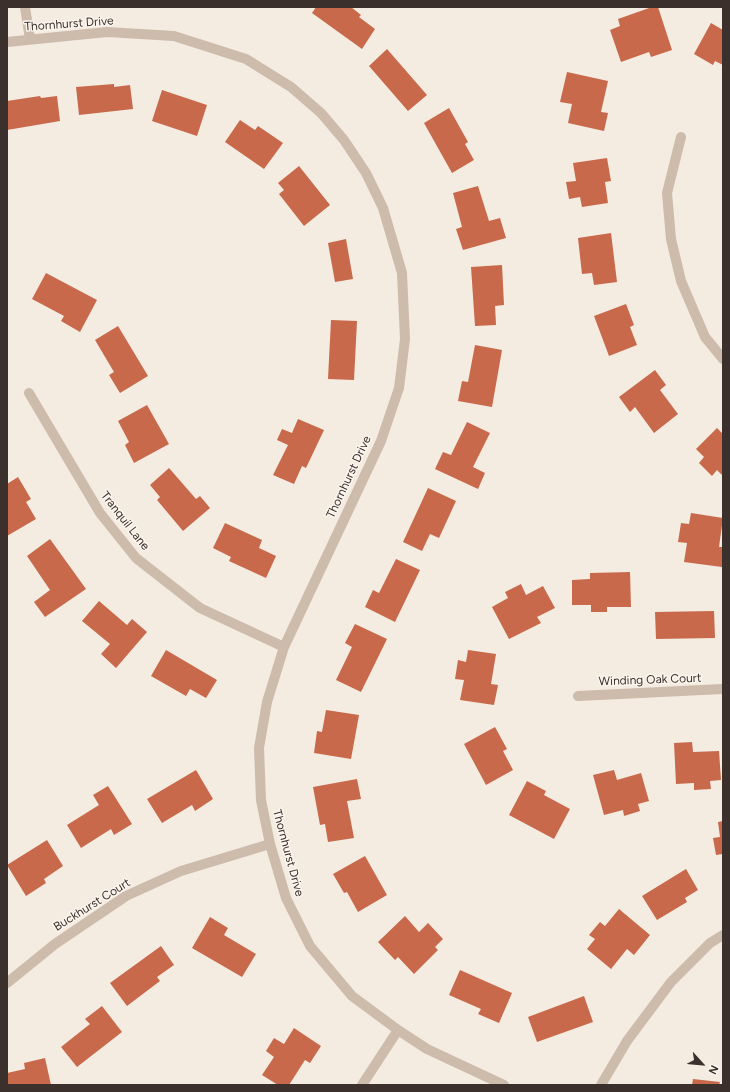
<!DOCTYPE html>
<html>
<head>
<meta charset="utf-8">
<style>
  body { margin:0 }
  #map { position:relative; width:730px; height:1092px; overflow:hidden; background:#f4ebe1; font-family:Figtree,sans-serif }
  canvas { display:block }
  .frame { position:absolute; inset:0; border:8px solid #3b302b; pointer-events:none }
  .north { position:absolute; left:682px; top:1044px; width:40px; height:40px; -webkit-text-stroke:3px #fbf5ee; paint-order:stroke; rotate:117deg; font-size:11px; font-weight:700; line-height:16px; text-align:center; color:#3b302b }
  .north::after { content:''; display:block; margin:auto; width:14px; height:18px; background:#3b302b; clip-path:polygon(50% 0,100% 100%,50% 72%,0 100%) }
</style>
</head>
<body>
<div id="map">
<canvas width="730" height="1092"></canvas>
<div class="frame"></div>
<div class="north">N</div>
</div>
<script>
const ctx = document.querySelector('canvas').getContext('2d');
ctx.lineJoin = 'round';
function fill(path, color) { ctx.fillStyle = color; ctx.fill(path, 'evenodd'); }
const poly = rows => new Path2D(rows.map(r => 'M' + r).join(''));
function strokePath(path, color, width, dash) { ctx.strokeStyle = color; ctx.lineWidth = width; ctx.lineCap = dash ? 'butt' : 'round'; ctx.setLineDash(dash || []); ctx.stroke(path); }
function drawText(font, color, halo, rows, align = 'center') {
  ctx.font = font + ' Figtree,sans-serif'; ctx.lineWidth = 3; ctx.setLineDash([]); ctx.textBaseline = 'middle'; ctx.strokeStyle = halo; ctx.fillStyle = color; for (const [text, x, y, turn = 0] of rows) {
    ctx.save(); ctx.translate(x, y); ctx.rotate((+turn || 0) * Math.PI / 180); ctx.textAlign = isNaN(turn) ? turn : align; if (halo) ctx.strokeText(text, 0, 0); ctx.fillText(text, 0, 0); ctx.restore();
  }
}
fill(poly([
  [316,7,351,7,361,15,359,17,375,29,362,49,312,13],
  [652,7,658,7,672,50,651,57,649,52,621,62,610,30,620,26,618,19],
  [711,23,723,30,723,65,715,61,713,65,694,54],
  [387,49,427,95,408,111,369,66],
  [567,72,608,81,601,112,608,113,604,131,568,123,572,104,560,102],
  [114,84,114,87,130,85,133,109,79,115,76,87],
  [162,90,207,105,197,136,152,121],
  [40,96,41,98,57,96,60,121,7,130,7,101],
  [449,108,468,142,465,144,474,160,452,173,424,123],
  [240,120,255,130,258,126,283,143,264,169,225,142],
  [607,158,611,181,605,182,608,203,582,207,580,197,569,199,566,182,576,181,573,163],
  [299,166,330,205,304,226,279,194,284,190,278,183],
  [478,186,489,221,500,218,506,238,463,250,456,229,462,227,453,193],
  [611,233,617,282,594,285,592,273,582,274,578,238],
  [346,239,353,279,335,282,328,243],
  [502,265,504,305,495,306,496,325,475,326,471,267],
  [46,273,97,300,80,332,61,321,64,316,32,299],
  [626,304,634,325,630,327,637,345,609,356,594,316],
  [331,320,357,321,354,380,328,379],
  [118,326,148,376,120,393,109,375,114,372,95,340],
  [475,345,502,350,492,407,458,401,462,381,468,382],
  [655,370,666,385,660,390,678,414,654,433,635,407,630,412,619,397],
  [147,405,169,444,134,463,125,445,129,442,118,421],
  [298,419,324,430,306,468,302,466,294,484,273,475,288,445,277,440,282,429,292,433],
  [467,422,490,433,473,467,485,473,478,489,435,469,443,452,451,455],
  [717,428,723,434,723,476,717,470,712,476,699,463,704,457,696,449],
  [169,468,196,499,200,496,210,508,183,531,157,500,160,497,150,485],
  [18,477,31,499,26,502,36,519,7,536,7,484],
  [428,488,456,501,439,538,430,534,422,551,403,542],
  [691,513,723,518,719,547,723,547,722,567,684,562,687,543,678,542,681,523,689,524],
  [225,523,262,540,259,548,276,556,266,578,229,561,231,557,213,548],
  [50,539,86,589,45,617,34,602,50,590,27,556],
  [396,559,420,570,395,622,365,607,373,590,379,593],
  [630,572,631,607,607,607,607,612,591,612,591,605,572,605,572,580,590,579,590,573],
  [521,584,526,595,543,586,555,608,537,617,541,623,509,639,492,607,508,598,505,592],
  [99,601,127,625,132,619,147,632,116,668,101,654,110,644,82,621],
  [714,611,715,638,656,639,655,612],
  [355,624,387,639,361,692,336,680,352,647,345,643],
  [166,650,217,680,206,698,190,689,186,696,151,676],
  [468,650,496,654,491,684,498,685,494,705,460,700,464,680,455,679,458,660,466,662],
  [326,710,359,715,351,759,314,753,317,731,322,732],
  [495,727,507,749,503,751,513,770,486,785,464,744],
  [692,742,693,752,719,751,721,780,710,781,711,789,694,790,694,783,676,784,674,743],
  [196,770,213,799,195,811,192,805,162,823,147,799],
  [614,770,617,780,641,773,649,801,638,804,640,811,624,816,623,810,604,815,593,775],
  [357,779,361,799,347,801,354,838,328,842,325,824,320,825,313,787],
  [527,781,546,791,544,795,570,809,554,839,509,815],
  [108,786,132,824,114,835,111,829,81,848,67,825,99,805,93,795],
  [723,821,723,854,716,855,713,838,720,837,718,822],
  [47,840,63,866,44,879,46,883,26,896,7,865],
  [365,856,387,895,358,912,347,892,344,893,333,874],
  [686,869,698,890,685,898,687,902,657,920,642,896],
  [619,909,650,935,634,955,627,949,611,969,587,949,595,939,589,935,600,922,605,926],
  [405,916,419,932,428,923,443,939,435,947,438,950,414,974,398,957,395,960,378,942],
  [210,917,228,928,224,935,256,954,242,977,192,948],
  [161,946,174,965,157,977,160,981,127,1006,110,983],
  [460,970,512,993,499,1023,478,1014,481,1009,449,995],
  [584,996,593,1022,537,1042,528,1017],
  [102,1006,122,1032,77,1067,61,1047,90,1024,85,1019],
  [294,1028,321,1046,310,1063,305,1060,289,1085,278,1085,262,1075,274,1057,266,1051,274,1038,284,1044],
  [45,1058,51,1085,7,1085,7,1073,25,1069,24,1063],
  [693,1079,720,1082,719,1085,692,1085]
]), '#c8694b');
strokePath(poly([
  [25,7,30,39],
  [7,42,107,32,174,36,246,59,291,87,321,113,344,140,366,173,383,208,402,273,405,339,399,388,381,441,284,647,267,702,259,748,261,800,270,844,286,898,310,946,352,996,398,1030,427,1049,504,1085],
  [681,137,667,193,671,239,681,281,705,337,723,359],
  [29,393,100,513,136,558,200,608,284,647],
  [578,696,723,689],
  [7,983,55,944,126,896,181,871,270,844],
  [362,1085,398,1030],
  [601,1085,627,1041,671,982,710,943,723,935]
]), '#cdbbac', 10);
drawText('12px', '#3b302b', '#fbf5ee', [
  ["Thornhurst Drive",69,24,-4],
  ["Thornhurst Drive",349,477,-65],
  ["Tranquil Lane",125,521,52],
  ["Winding Oak Court",650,680,-2],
  ["Thornhurst Drive",288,853,75],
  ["Buckhurst Court",92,905,-32]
]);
</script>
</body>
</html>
